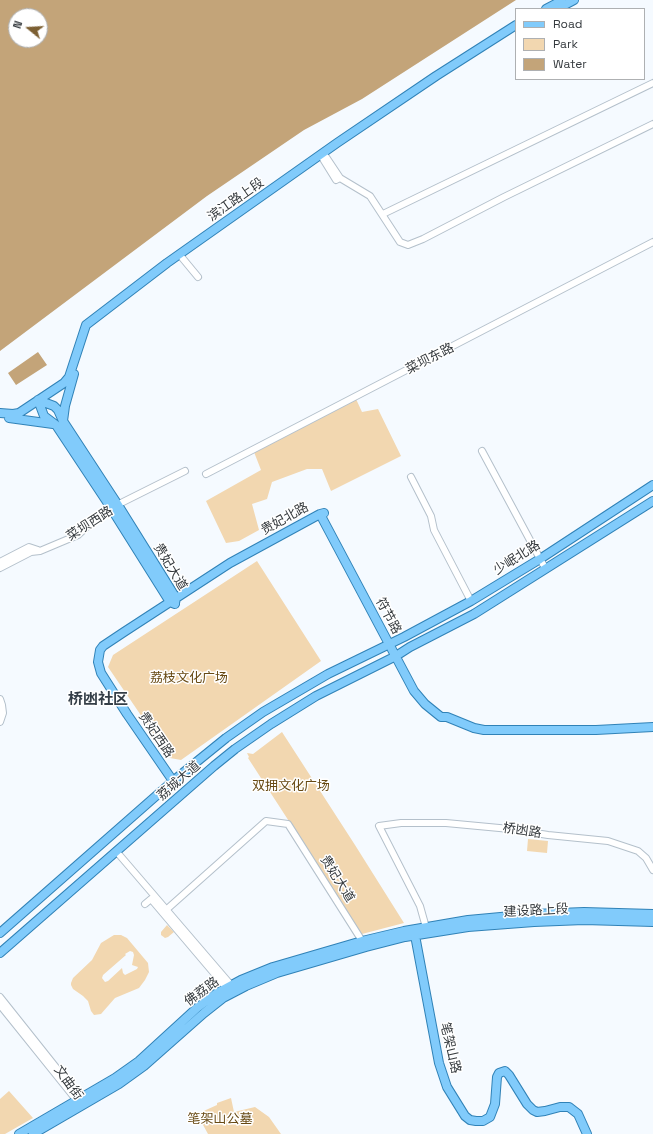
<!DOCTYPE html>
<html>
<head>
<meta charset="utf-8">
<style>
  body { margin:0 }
  #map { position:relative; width:653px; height:1134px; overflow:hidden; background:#f5faff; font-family:"Space Grotesk",sans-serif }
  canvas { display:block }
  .legend { position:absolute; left:515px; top:8px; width:130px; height:72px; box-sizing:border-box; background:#fff; border:1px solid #aeb0b2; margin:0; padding:5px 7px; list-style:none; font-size:12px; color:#353a3e }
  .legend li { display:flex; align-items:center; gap:8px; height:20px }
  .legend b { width:20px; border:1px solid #aeb0b2 }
  .north { position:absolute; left:8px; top:8px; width:40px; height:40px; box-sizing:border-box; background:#fff; border:1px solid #aeb0b2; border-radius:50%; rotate:288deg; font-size:11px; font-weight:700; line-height:16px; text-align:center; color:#353a3e }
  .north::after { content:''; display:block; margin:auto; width:14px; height:18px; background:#7c5f32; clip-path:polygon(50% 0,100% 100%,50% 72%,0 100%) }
</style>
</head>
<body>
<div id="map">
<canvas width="653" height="1134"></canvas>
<ul class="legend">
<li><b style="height:5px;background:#81cbfb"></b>Road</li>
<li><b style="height:11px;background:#f2d7b0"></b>Park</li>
<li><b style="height:11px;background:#c3a479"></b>Water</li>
</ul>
<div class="north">N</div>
</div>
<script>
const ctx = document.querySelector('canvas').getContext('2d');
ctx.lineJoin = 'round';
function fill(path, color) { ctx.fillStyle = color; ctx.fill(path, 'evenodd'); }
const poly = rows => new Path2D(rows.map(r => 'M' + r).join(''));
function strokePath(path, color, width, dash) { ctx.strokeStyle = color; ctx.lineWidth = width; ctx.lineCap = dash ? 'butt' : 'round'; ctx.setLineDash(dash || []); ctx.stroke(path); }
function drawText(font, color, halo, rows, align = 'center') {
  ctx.font = font + ' "Space Grotesk","Noto Sans SC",sans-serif'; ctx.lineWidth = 3; ctx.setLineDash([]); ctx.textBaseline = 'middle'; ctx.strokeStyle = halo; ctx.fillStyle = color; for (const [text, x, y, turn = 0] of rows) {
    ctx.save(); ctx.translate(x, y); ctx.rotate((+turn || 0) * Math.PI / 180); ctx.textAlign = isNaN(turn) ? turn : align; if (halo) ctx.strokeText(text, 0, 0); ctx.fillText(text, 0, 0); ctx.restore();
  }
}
fill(poly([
  [356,399,362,412,378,409,401,456,331,491,322,469,307,469,272,482,267,499,252,504,259,530,239,541,226,543,206,501,261,470,254,452],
  [257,561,321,661,181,760,170,758,108,667,113,655],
  [282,732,355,845,404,923,362,934,248,758,249,757,247,753,253,754],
  [528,839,548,841,547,853,527,851],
  [167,925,174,932,168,937,165,938,161,935,161,932],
  [114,935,121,935,127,938,148,963,149,972,145,980,139,988,115,998,101,1014,94,1015,91,1011,88,1001,83,996,73,989,71,985,71,983,73,978,92,960,101,943],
  [130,951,133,952,134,955,132,965,138,967,137,969,125,975,123,973,122,968,108,981,105,982,102,978,103,975,126,955,125,954],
  [9,1091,33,1118,5,1134,0,1134,0,1099],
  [231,1098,234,1112,255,1107,269,1117,281,1134,208,1134,197,1114,217,1105,217,1103]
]), '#f2d7b0');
fill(poly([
  [0,0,516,0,362,99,304,130,207,196,0,351],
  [16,16,40,16,40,40,16,40],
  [38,352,47,365,16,385,8,373]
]), '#c3a479');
const minor = poly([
  [322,154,323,159,336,180,340,178,370,196,400,242,408,245,423,239,504,197,653,124],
  [322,154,326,157,340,178],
  [383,214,653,83],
  [179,254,198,277],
  [482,451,545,568],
  [206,474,653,242],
  [411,477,431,516,434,530,471,601],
  [0,562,29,547,38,550],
  [0,568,31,552,40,551,78,535,93,521,111,508,185,471],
  [0,699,2,705,3,713,0,722],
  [116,851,231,985,231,988],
  [145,904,151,899,229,991],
  [166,910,266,821,288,824,364,944],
  [427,931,420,906,379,826,401,823,446,823,510,829,548,835,608,841,638,851,646,858,653,870],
  [0,997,82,1100],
  [0,1005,78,1102]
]);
const major = poly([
  [546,9,561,1],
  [557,9,574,0],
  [38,400,54,406,58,410,63,421,118,505,176,598,175,603],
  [38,400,44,416,56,425,111,508,170,602,175,604],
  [0,413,13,414,19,413,64,383,69,377,86,325,167,263,337,143,436,76,516,25],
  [9,418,53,424],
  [63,421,65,406,74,374],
  [320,514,414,691,425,704,441,717,447,717,474,728,484,730,596,730,653,727],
  [173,781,127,714,101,673,98,662,100,650,103,646,124,632,230,563,320,514,324,513],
  [414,930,439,1063,447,1087,465,1116,470,1120,476,1121,483,1121,490,1117,495,1104,497,1077,499,1073,505,1071,509,1075,527,1104,533,1110,537,1112,545,1111,560,1107,569,1107,578,1114,587,1134],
  [0,933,173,781,226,738,263,712,328,674,404,637,471,601,540,559,653,485],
  [0,953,214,766,235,749,271,724,316,696,396,656,410,647,474,614,653,501],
  [19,1134,115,1078,139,1061,198,1007,217,993,241,980,273,967,362,941,404,931,468,920,533,914,584,912,653,914],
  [33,1134,119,1084,144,1066,204,1013,223,998,246,986,277,973,366,947,405,937,468,927,534,922,584,920,653,922]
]);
strokePath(minor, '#b4c0cb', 8);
strokePath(major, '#3082b7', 10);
strokePath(minor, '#fff', 6);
strokePath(major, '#81cbfb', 8);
drawText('13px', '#353a3e', '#fff', [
  ["滨江路上段",236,200,-35],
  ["菜坝东路",430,359,-27],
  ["贵妃北路",285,519,-29],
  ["菜坝西路",90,524,-33],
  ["少岷北路",517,558,-32],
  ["贵妃大道",170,567,59],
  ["符节路",388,616,62],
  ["贵妃西路",156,735,56],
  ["荔城大道",179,781,-41],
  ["桥凼路",522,831,8],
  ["贵妃大道",337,879,58],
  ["建设路上段",536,911,-3],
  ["佛荔路",202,992,-36],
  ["笔架山路",450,1048,77],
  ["文曲街",68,1083,54]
]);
drawText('13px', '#674913', '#fff', [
  ["荔枝文化广场",189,678],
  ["双拥文化广场",291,786],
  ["笔架山公墓",220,1119]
]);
drawText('bold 15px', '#343e47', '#fff', [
  ["桥凼社区",98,700]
]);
</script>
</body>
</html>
